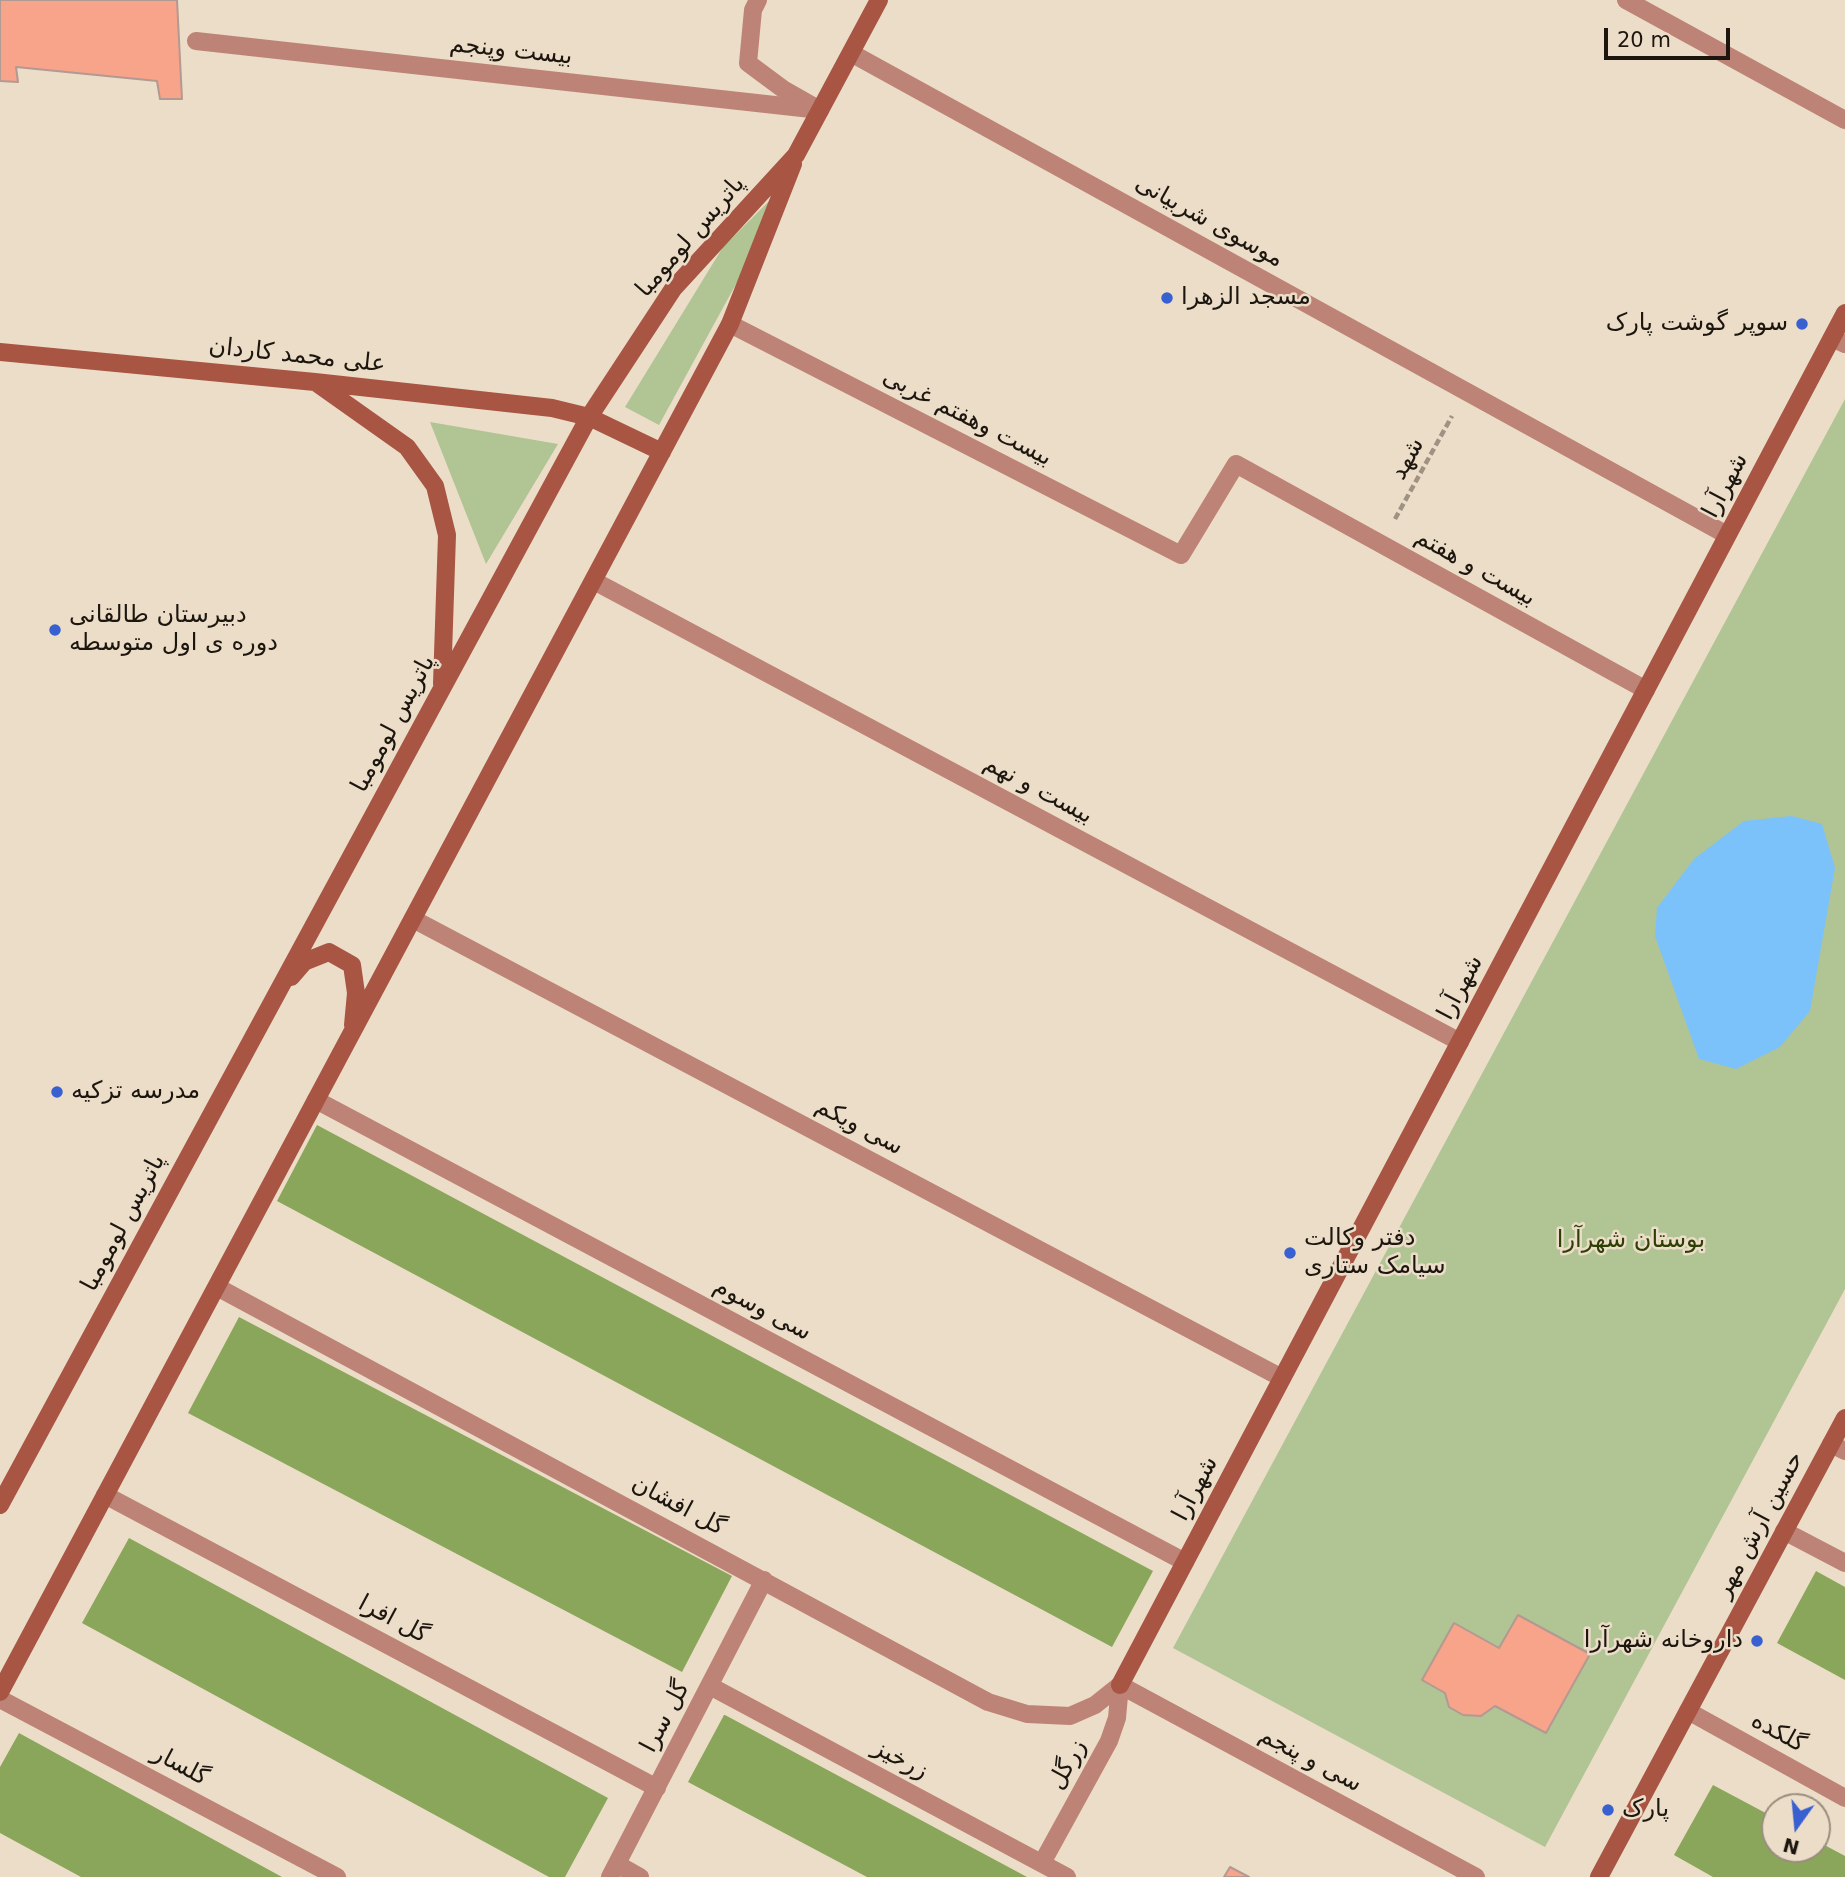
<!DOCTYPE html>
<html>
<head>
<meta charset="utf-8">
<style>
  body { margin:0 }
  #map { position:relative; width:1845px; height:1877px; overflow:hidden; background:#ecddc8; font-family:"DejaVu Sans",sans-serif }
  canvas { display:block }
  .north { position:absolute; left:1761px; top:1793px; width:70px; height:70px; box-sizing:border-box; background:#ecddc8; border:2px solid #998d7e; border-radius:50%; rotate:195deg; font-size:19px; font-weight:700; line-height:28px; text-align:center; color:#1c160f }
  .north::after { content:''; display:block; margin:auto; width:24px; height:32px; background:#3960d1; clip-path:polygon(50% 0,100% 100%,50% 72%,0 100%) }
  .scale { position:absolute; left:1604px; top:28px; width:126px; height:32px; box-sizing:border-box; border:4px solid #1c160f; border-top:0; padding-left:9px; font-size:21px; line-height:24px; white-space:nowrap; color:#1c160f; -webkit-text-stroke:5px #ecddc8; paint-order:stroke }
</style>
</head>
<body>
<div id="map">
<canvas width="1845" height="1877"></canvas>
<div class="north">N</div>
<div class="scale">20 m</div>
</div>
<script>
const ctx = document.querySelector('canvas').getContext('2d');
ctx.lineJoin = 'round';
function fill(path, color) { ctx.fillStyle = color; ctx.fill(path, 'evenodd'); }
const poly = rows => new Path2D(rows.map(r => 'M' + r).join(''));
function strokePath(path, color, width, dash) { ctx.strokeStyle = color; ctx.lineWidth = width; ctx.lineCap = dash ? 'butt' : 'round'; ctx.setLineDash(dash || []); ctx.stroke(path); }
function drawText(font, color, halo, rows, align = 'center') {
  ctx.font = font + ' "DejaVu Sans",Cairo,sans-serif'; ctx.lineWidth = 5; ctx.setLineDash([]); ctx.textBaseline = 'middle'; ctx.strokeStyle = halo; ctx.fillStyle = color; for (const [text, x, y, turn = 0] of rows) {
    ctx.save(); ctx.translate(x, y); ctx.rotate((+turn || 0) * Math.PI / 180); ctx.textAlign = isNaN(turn) ? turn : align; if (halo) ctx.strokeText(text, 0, 0); ctx.fillText(text, 0, 0); ctx.restore();
  }
}
fill(poly([
  [770,200,748,262,659,425,625,407,723,247],
  [1845,399,1845,1289,1545,1847,1173,1648],
  [430,422,558,444,486,564]
]), '#b1c494');
fill(poly([
  [317,1125,1153,1571,1112,1647,277,1201],
  [239,1317,732,1576,682,1672,188,1413],
  [129,1538,608,1798,565,1877,549,1877,82,1623],
  [1816,1571,1845,1587,1845,1680,1777,1643],
  [724,1715,725,1715,1027,1877,867,1877,688,1782],
  [19,1733,282,1877,81,1877,0,1833,0,1767],
  [1713,1785,1775,1818,1775,1849,1817,1849,1817,1841,1845,1856,1845,1877,1713,1877,1674,1855]
]), '#8aa65b');
fill(poly([
  [1792,816,1822,824,1835,868,1810,1011,1780,1047,1736,1069,1699,1059,1655,936,1657,908,1694,859,1744,821]
]), '#7cc2fa');
const building = poly([
  [0,0,177,0,182,99,160,99,157,81,16,67,18,82,0,81,0,0],
  [1518,1615,1590,1654,1546,1733,1495,1706,1481,1716,1463,1715,1449,1707,1445,1693,1422,1680,1454,1623,1499,1648,1518,1615],
  [1230,1867,1249,1877,1224,1877,1230,1867]
]);
fill(building, '#f8a48b');
strokePath(building, '#b29991', 2);
strokePath(poly([
  [1395,519,1452,416]
]), '#9e9282', 4.5, [7, 3.5]);
strokePath(poly([
  [758,0,753,10,748,63,783,89,820,110]
]), '#be8377', 18);
strokePath(poly([
  [1626,0,1845,120],
  [196,41,820,110],
  [851,53,1727,535],
  [730,324,1181,555,1236,464,1646,690],
  [1832,338,1845,344],
  [594,581,1460,1042],
  [413,919,1282,1378],
  [316,1100,1185,1562],
  [217,1287,988,1702,1027,1714,1070,1716,1095,1705,1120,1685],
  [1831,1444,1845,1451],
  [105,1495,657,1788],
  [1784,1531,1845,1563],
  [1120,1685,1476,1877],
  [710,1686,1067,1877],
  [0,1699,337,1877],
  [1688,1711,1845,1798],
  [1042,1863,1109,1741,1117,1718,1120,1685],
  [617,1864,640,1877],
  [610,1877,764,1580]
]), '#be8377', 18);
strokePath(poly([
  [0,352,315,382,552,408,589,417,662,452],
  [318,384,407,447,435,486,447,535,442,684],
  [291,977,304,962,329,952,352,965,356,993,353,1025],
  [0,1505,589,417,673,289,796,155,879,0],
  [1120,1685,1845,313],
  [0,1692,730,324,793,164],
  [1599,1877,1845,1418]
]), '#a85544', 18);
for (const [x, y, r, color] of [
  [1167,298,7,"#3960d1"],
  [1802,324,7,"#3960d1"],
  [55,630,7,"#3960d1"],
  [57,1092,7,"#3960d1"],
  [1290,1253,7,"#3960d1"],
  [1757,1641,7,"#3960d1"],
  [1608,1810,7,"#3960d1"]
]) { const dot = new Path2D(); dot.arc(x, y, r, 0, 2 * Math.PI); ctx.fillStyle = color; ctx.fill(dot); strokePath(dot, '#ecddc8', 2.5); }
drawText('24px', '#1c160f', '#ecddc8', [
  ["بیست وپنجم",511,51,6],
  ["موسوی شربیانی",1209,222,29],
  ["پاتریس لومومبا",691,237,-49],
  ["علی محمد کاردان",297,356,6],
  ["بیست وهفتم غربی",967,418,27],
  ["شهد",1408,459,-61],
  ["شهرآرا",1726,486,-62],
  ["بیست و هفتم",1475,568,29],
  ["پاتریس لومومبا",394,724,-62],
  ["بیست و نهم",1038,790,28],
  ["شهرآرا",1461,988,-62],
  ["سی ویکم",859,1127,28],
  ["پاتریس لومومبا",124,1223,-62],
  ["سی وسوم",762,1310,28],
  ["شهرآرا",1196,1489,-62],
  ["گل افشان",678,1506,28],
  ["حسین آرش مهر",1760,1525,-62],
  ["گل افرا",393,1620,28],
  ["گل سرا",666,1717,-62],
  ["گلکده",1778,1733,29],
  ["زرخیز",900,1760,28],
  ["سی و پنجم",1310,1760,28],
  ["زرگل",1068,1765,-61],
  ["گلسار",180,1766,28]
]);
drawText('24px', '#1c160f', '#ecddc8', [
  ["مسجد الزهرا",1181,298],
  ["سوپر گوشت پارک",1788,324,"right"],
  ["دبیرستان طالقانی",69,616],
  ["دوره ی اول متوسطه",69,644],
  ["مدرسه تزکیه",71,1092],
  ["دفتر وکالت",1304,1239],
  ["سیامک ستاری",1304,1267],
  ["داروخانه شهرآرا",1743,1641,"right"],
  ["پارک",1622,1810]
], 'left');
drawText('24px', '#2e3f05', '#ecddc8', [
  ["بوستان شهرآرا",1631,1241]
]);
</script>
</body>
</html>
